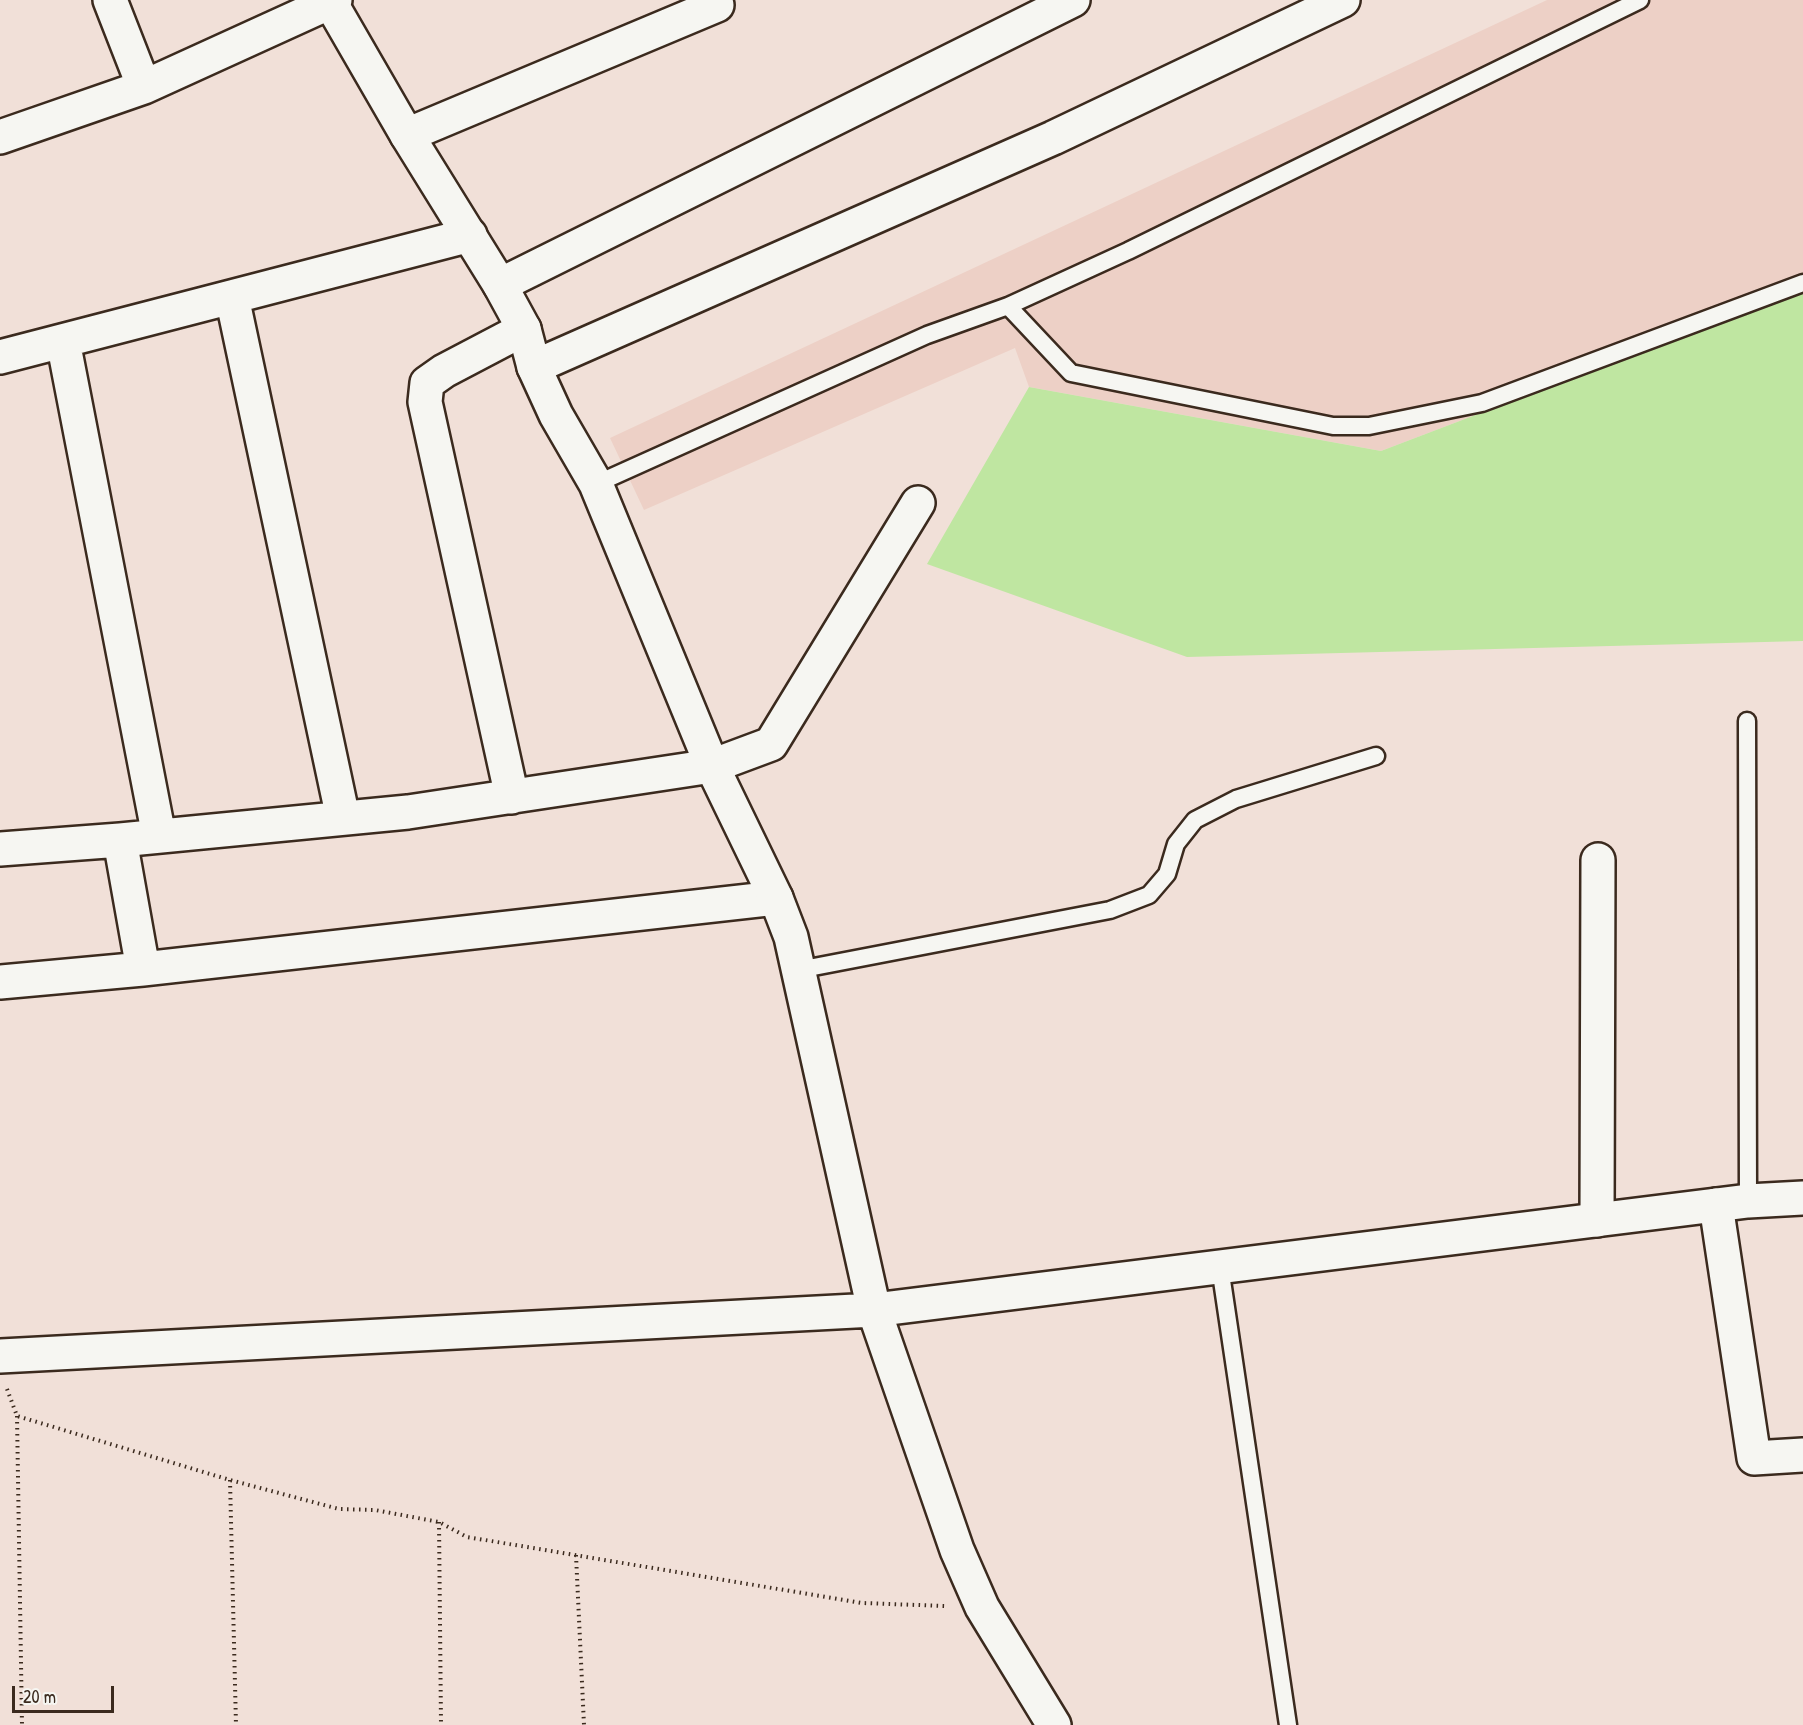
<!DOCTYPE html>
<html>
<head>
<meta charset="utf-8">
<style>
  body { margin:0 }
  #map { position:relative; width:1803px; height:1725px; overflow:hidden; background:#f1e0d8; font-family:"Patrick Hand",sans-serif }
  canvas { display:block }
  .scale { position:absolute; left:12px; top:1686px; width:102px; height:27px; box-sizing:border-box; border:3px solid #3b2a1e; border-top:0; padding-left:8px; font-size:18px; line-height:21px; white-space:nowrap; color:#3b2a1e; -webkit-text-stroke:4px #f6f6f2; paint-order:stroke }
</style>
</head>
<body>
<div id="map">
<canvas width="1803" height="1725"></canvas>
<div class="scale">20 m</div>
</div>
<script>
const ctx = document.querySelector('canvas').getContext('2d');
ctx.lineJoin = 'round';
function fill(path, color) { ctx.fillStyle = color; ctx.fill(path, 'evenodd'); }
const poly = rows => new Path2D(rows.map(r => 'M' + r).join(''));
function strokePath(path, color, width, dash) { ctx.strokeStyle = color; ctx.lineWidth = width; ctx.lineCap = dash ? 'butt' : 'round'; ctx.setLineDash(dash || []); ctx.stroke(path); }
fill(poly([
  [1547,0,1803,0,1803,290,1381,451,1029,387,1015,348,644,510,610,438]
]), '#edd0c6');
fill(poly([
  [1803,290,1803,641,1187,657,927,564,1029,387,1381,451]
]), '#bfe6a1');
const lane = poly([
  [1008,306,1071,373,1333,426,1369,426,1482,403,1803,283],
  [596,484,927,335,1008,306,1128,251,1640,0],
  [1747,721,1748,1201],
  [798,970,1110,910,1149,895,1167,874,1176,844,1195,820,1236,799,1376,756],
  [1220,1267,1288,1725]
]);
const street = poly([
  [110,0,144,87],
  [407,135,717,5],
  [0,137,144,87,335,0],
  [500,285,1073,0],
  [232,297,343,818],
  [63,341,159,836],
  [0,357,470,235],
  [534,367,1053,138,1343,0],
  [512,797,425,402,427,383,444,371,524,329],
  [120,840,143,969],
  [0,849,120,840,408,812,712,766,771,744,918,503],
  [0,982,143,969,776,898],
  [1716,1205,1754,1458,1803,1455],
  [1597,1220,1598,860]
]);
const secondary = poly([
  [329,0,407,135,500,285,524,329,534,367,556,415,596,484,712,766,776,898,791,937,874,1310,957,1550,982,1607,1054,1725],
  [0,1356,874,1310,1748,1201,1803,1198]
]);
strokePath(lane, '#3b2a1e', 21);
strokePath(street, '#3b2a1e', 38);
strokePath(secondary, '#3b2a1e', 38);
strokePath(poly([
  [7,1389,17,1416,230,1480,339,1509,375,1510,439,1522,467,1537,862,1603,945,1606],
  [17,1416,22,1725],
  [230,1480,236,1725],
  [439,1522,441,1725],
  [576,1555,584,1725]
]), '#3b2a1e', 4, [1.5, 4.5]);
strokePath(lane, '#f6f6f2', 16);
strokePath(street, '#f6f6f2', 33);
strokePath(secondary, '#f6f6f2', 33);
</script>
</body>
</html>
